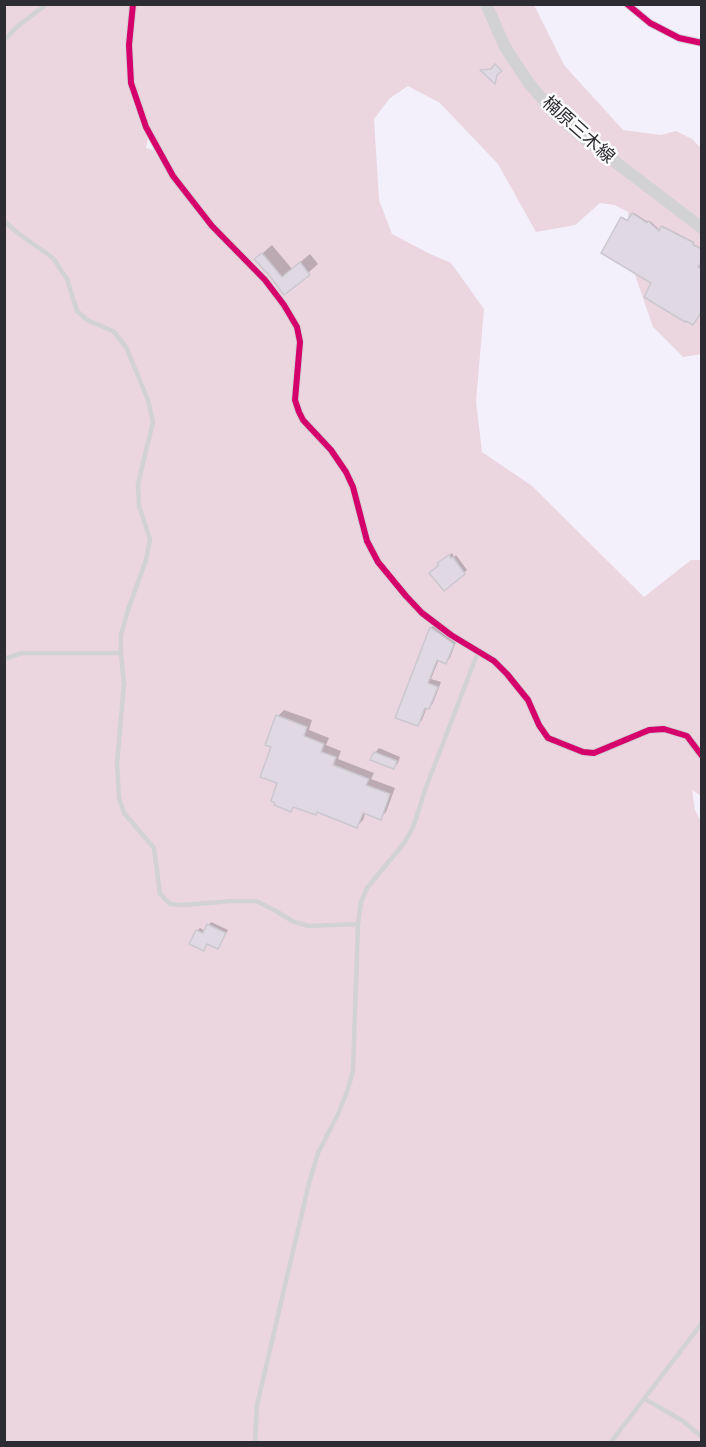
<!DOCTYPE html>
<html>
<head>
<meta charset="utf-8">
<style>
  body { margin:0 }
  #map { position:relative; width:706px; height:1447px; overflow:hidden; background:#f3f0fb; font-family:Karla,sans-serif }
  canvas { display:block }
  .frame { position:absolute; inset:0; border:6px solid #2e2c33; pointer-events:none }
</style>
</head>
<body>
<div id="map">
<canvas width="706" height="1447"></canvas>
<div class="frame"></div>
</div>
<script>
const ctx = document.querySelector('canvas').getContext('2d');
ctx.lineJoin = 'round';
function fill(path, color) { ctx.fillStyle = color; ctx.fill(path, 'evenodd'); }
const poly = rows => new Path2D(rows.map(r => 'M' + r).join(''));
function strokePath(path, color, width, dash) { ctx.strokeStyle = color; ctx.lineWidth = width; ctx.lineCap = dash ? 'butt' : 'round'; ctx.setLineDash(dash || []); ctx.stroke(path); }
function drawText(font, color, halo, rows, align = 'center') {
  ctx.font = font + ' Karla,"Noto Sans JP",sans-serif'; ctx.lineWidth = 5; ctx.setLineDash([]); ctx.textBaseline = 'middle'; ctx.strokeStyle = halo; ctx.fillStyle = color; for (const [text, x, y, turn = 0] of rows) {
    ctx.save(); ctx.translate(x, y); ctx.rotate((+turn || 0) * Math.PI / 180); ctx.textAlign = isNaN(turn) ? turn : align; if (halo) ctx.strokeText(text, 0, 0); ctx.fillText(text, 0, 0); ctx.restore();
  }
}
fill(poly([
  [5,5,534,5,564,65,623,130,661,135,676,131,692,139,701,148,701,354,683,357,653,327,634,272,628,212,615,205,600,203,575,225,536,232,498,164,440,103,408,86,390,98,374,119,379,200,392,234,428,253,451,263,484,309,476,401,482,452,532,486,644,597,691,560,701,560,701,796,692,790,695,810,702,824,701,1442,5,1442],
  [149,132,164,154,146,148]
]), '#ebd5df');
fill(poly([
  [634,213,648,222,650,221,661,231,663,226,694,242,693,244,702,248,702,294,653,282,603,253,623,218,623,217,629,221],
  [272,245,292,269,310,254,318,264,285,293,256,259],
  [452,553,454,557,456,555,467,570,444,589,440,565,442,561],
  [435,623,457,639,450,658,446,662,439,659,431,679,441,682,433,703,429,708,427,707,422,720,417,724,397,717,431,628],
  [284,710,312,720,309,730,329,738,326,745,341,751,338,759,374,773,371,779,395,788,386,812,380,818,366,812,363,820,357,826,318,811,316,814,295,806,291,810,279,782,273,746,278,716],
  [379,748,400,757,398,763,393,768,375,753],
  [211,922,228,930,218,948,208,943,203,949,197,931,200,928,205,931]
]), '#0003');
const building = poly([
  [495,64,502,71,497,75,495,84,480,70,491,69,495,64],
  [632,213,647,223,648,221,659,231,661,226,694,243,693,245,702,249,702,261,698,267,702,269,702,311,693,325,686,321,685,322,644,297,651,283,601,253,621,217,627,221,632,213],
  [262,253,282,277,300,262,310,275,284,295,270,276,254,259,262,253],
  [449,555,451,558,453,557,465,574,444,591,429,573,439,565,437,563,449,555],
  [430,627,454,644,446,664,437,660,428,683,438,687,429,709,425,708,418,726,395,718,430,627],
  [276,715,307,727,304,736,324,744,321,752,336,757,333,765,369,779,366,785,390,794,381,820,363,813,357,828,317,812,316,815,293,807,291,812,274,805,275,803,271,801,277,783,260,777,271,747,265,745,276,715],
  [374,752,397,761,394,769,370,760,374,752],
  [207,924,226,933,218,949,207,944,204,951,189,944,196,930,203,933,207,924]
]);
fill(building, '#e0d8e3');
strokePath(building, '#ccc8cf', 1.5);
strokePath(poly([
  [4,40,19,25,47,4],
  [4,221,19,234,53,258,67,279,77,311,87,320,113,331,126,347,148,400,153,422,138,484,139,506,150,539,146,560,128,610,121,635,121,653,124,684,117,764,119,798,124,813,154,848,160,894,170,904,183,905,232,901,256,901,276,911,294,922,309,926,358,924],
  [4,659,22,653,121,653],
  [645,1399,683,1421,702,1437],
  [255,1442,257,1405,309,1183,318,1153,337,1116,347,1092,353,1071,358,924,361,902,367,888,405,842,414,825,425,790,478,652],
  [611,1442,702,1323]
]), '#d2d2d4', 4.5);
strokePath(poly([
  [133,4,129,45,131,83,146,127,173,176,212,226,265,280,284,305,297,327,300,342,295,400,299,412,303,420,331,450,346,472,353,487,367,541,378,562,406,596,422,613,451,635,494,661,507,674,528,700,539,725,548,738,583,752,594,753,649,730,664,729,687,736,702,756],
  [627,4,650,23,679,38,702,43]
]), '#d2d2d4', 8);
strokePath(poly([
  [486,4,505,47,528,82,554,113,585,139,702,228]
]), '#d2d2d4', 12);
strokePath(poly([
  [133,4,129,45,131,83,146,127,173,176,212,226,265,280,284,305,297,327,300,342,295,400,299,412,303,420,331,450,346,472,353,487,367,541,378,562,406,596,422,613,451,635,494,661,507,674,528,700,539,725,548,738,583,752,594,753,649,730,664,729,687,736,702,756],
  [627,4,650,23,679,38,702,43]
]), '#d6006c', 6);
drawText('18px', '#2e2c33', '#fcfcfc', [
  ["楠原三木線",578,130,42]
]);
</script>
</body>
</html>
